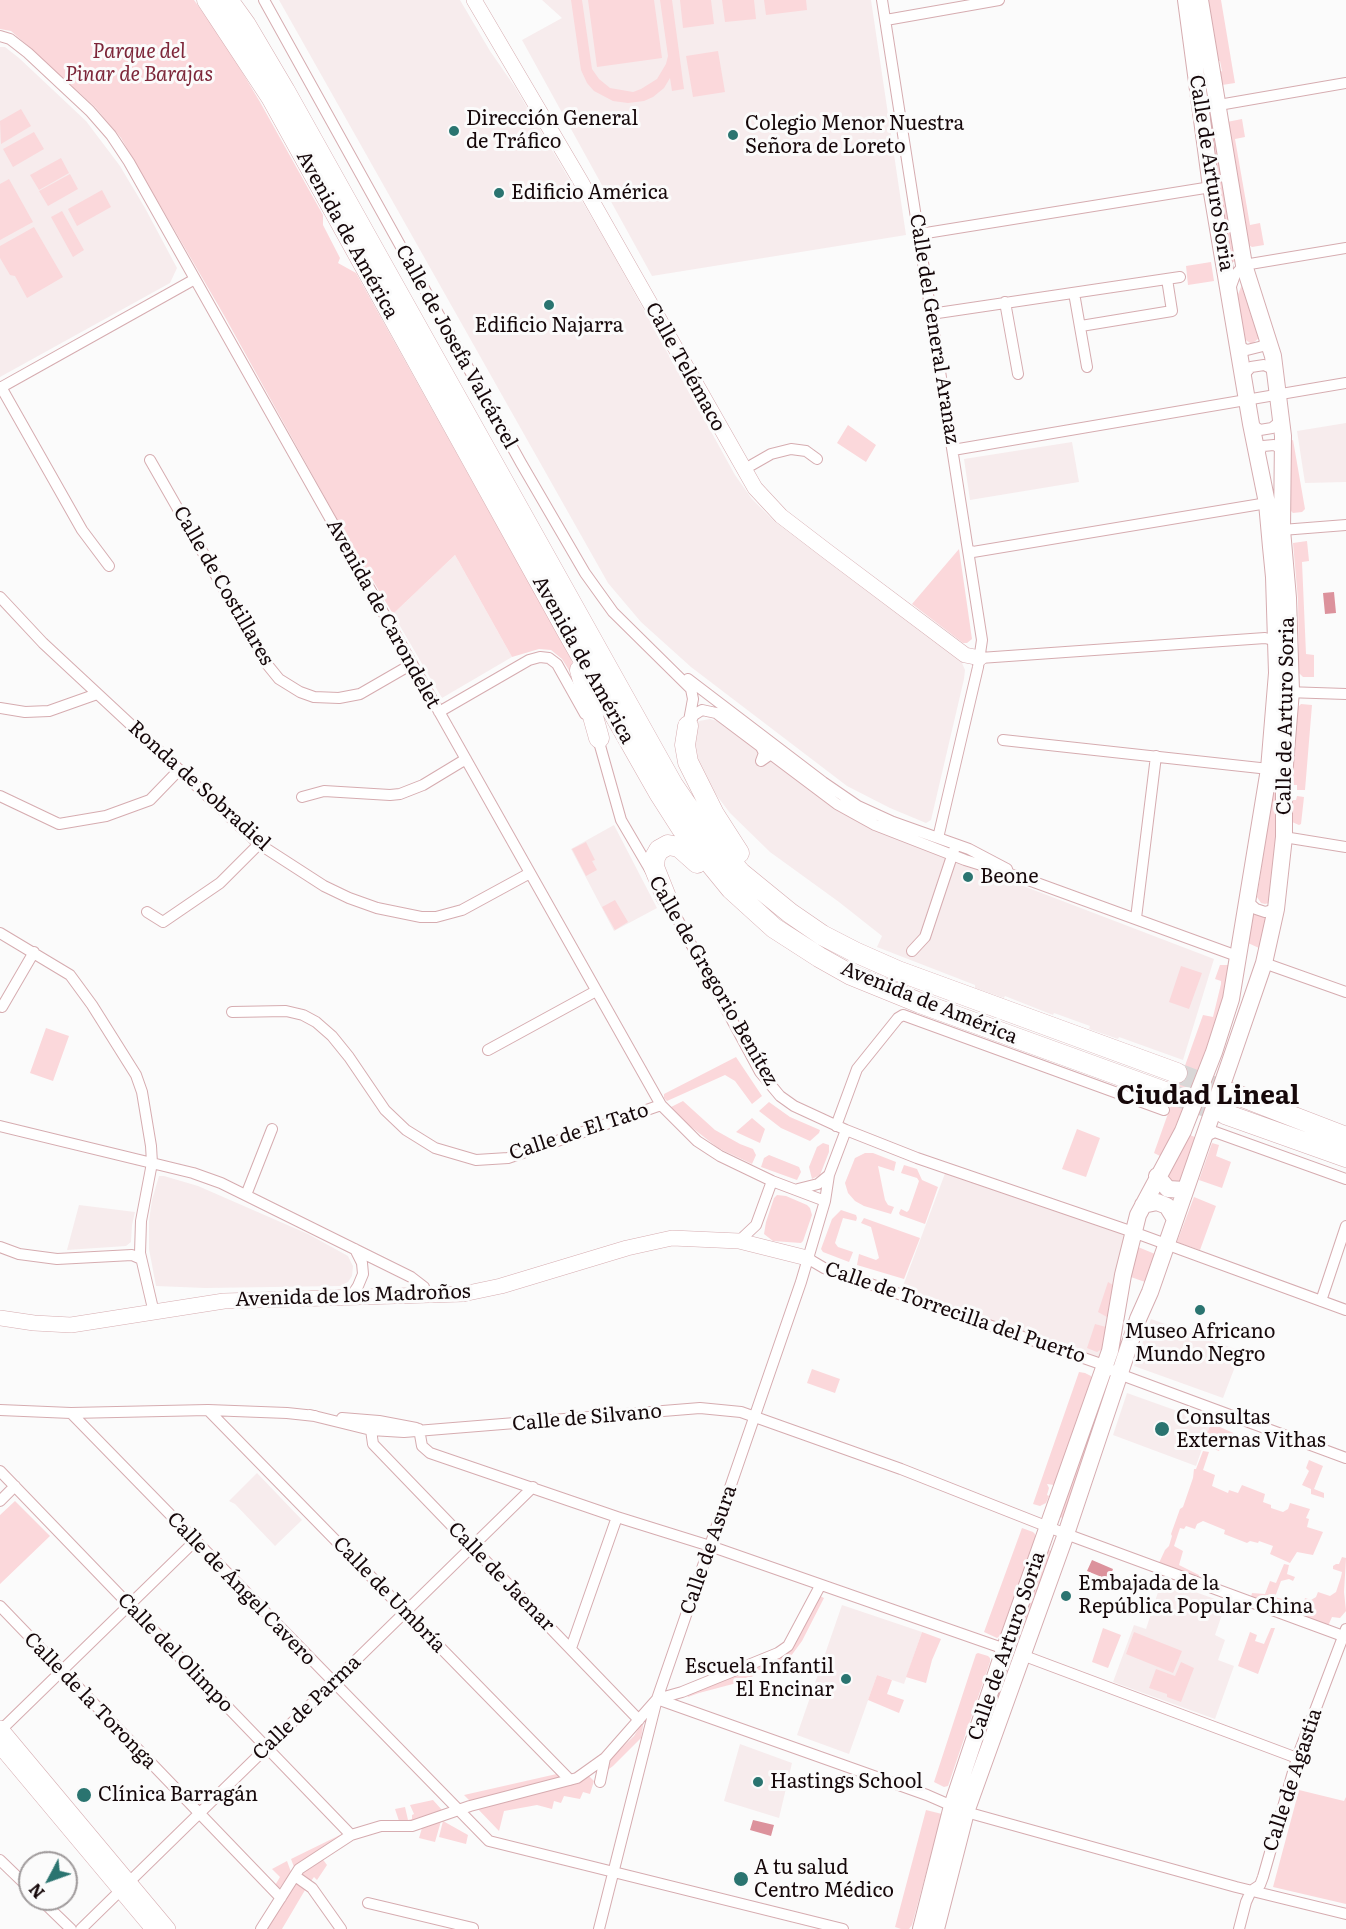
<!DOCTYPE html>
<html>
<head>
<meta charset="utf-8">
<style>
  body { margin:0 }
  #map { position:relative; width:1346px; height:1929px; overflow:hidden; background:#fbfbfb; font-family:Literata,serif }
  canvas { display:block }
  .north { position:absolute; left:18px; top:1851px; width:60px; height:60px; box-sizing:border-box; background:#fbfbfb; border:2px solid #9f9a9b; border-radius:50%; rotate:229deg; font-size:16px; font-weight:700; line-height:24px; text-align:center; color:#16080a }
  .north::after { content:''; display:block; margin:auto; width:21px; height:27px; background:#2a7470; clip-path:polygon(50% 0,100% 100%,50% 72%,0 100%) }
</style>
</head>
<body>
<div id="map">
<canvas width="1346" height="1929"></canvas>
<div class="north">N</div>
</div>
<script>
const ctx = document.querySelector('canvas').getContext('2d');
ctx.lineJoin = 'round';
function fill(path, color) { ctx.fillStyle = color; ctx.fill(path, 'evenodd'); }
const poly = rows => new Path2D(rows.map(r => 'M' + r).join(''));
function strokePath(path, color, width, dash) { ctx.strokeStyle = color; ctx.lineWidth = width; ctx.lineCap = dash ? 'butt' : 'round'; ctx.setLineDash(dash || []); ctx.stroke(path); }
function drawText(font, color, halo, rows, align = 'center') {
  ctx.font = font + ' Literata,serif'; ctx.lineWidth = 6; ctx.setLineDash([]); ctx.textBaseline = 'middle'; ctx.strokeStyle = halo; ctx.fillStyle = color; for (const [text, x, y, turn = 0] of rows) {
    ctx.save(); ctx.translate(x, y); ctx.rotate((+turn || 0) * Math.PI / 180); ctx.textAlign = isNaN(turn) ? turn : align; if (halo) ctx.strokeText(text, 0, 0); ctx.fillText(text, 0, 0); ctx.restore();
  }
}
fill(poly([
  [279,0,460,0,490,51,515,87,609,247,735,475,752,499,774,521,962,663,965,670,964,679,931,820,926,823,890,808,847,786,691,667,641,622,608,583],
  [542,0,871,0,906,235,652,276,522,40,562,18],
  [0,47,5,47,19,58,86,121,120,166,145,208,177,268,170,283,0,377],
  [1346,423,1346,482,1305,483,1297,431],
  [1072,442,1079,482,970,500,964,459],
  [455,555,512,657,442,698,393,614],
  [710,719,717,721,837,809,890,835,1214,959,1183,1060,1119,1037,1118,1039,1089,1029,1090,1026,1054,1013,1053,1015,1005,996,1004,998,975,988,975,985,877,947,882,936,839,902,770,852,730,813,714,792,697,762,691,745,694,725,699,721],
  [614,825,657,908,614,931,571,849],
  [947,1168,1133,1232,1104,1367,900,1294],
  [159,1176,164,1176,198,1186,308,1234,348,1256,353,1266,352,1276,348,1282,340,1286,205,1288,156,1286,149,1249,149,1221,152,1200],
  [79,1205,135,1212,132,1225,131,1242,126,1246,67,1250],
  [1151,1319,1241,1351,1223,1398,1134,1366],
  [1127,1393,1211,1423,1196,1466,1113,1435],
  [257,1473,302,1520,275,1546,235,1504,229,1501],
  [1162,1580,1226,1603,1215,1635,1225,1640,1218,1660,1234,1666,1215,1719,1113,1682,1134,1625,1146,1629],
  [842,1605,922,1632,904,1684,877,1675,849,1754,797,1735],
  [740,1744,792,1763,779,1818,724,1801]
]), '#f7eced');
fill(poly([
  [0,0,194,0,223,40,260,102,323,215,323,225,340,258,338,263,356,273,559,637,571,659,582,691,562,659,551,650,539,649,512,657,455,555,393,614,349,541,225,317,121,138,95,107,27,45,11,31,0,29],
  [571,0,582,0,592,69,599,79,610,88,633,92,641,89,657,79,666,64,668,56,660,0,672,0,684,89,672,91,670,78,664,88,653,97,644,101,628,103,613,101,594,91,587,83,581,70],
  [588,0,654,0,662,58,597,67],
  [680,0,711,0,714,24,683,28],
  [722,0,754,0,756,19,725,22],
  [764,0,806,0,807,10,766,15],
  [1207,0,1221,0,1235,83,1222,85,1220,72,1222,71,1220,61,1216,61],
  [718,51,725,92,693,97,686,56],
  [21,109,31,126,1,144,0,121],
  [1209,117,1212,118,1237,261,1233,262,1231,262],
  [1242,119,1245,137,1235,139,1250,225,1260,223,1264,245,1252,247,1247,244,1227,122],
  [34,132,44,149,13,167,3,149],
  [61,158,69,173,39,190,30,175],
  [70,174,78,189,48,206,39,191],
  [9,179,33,222,0,240,0,184],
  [102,190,111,207,77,226,68,209],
  [62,211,84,250,73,257,51,217],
  [34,227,63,277,27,298,15,276,10,275,0,258,0,246],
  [1211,262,1214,281,1188,285,1186,266],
  [1243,282,1259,338,1252,344,1247,341,1244,338,1237,297],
  [848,425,876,445,866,462,837,443],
  [1293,440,1305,509,1302,512,1293,513,1290,510,1290,441],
  [1307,541,1309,561,1302,562,1306,654,1314,655,1314,677,1303,677,1299,673,1298,600,1293,543],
  [959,549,972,639,967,643,963,643,912,604],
  [1301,704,1312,705,1305,790,1297,790,1297,785,1292,785,1298,707],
  [1279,730,1277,858,1269,903,1265,904,1261,903,1257,897,1275,779],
  [1297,796,1304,797,1301,824,1299,825,1292,822,1292,800,1296,800],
  [586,842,595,860,592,861,597,870,586,876,572,849],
  [615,900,628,922,615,930,602,907],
  [1255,914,1268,916,1259,948,1248,943,1253,916],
  [1220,965,1229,965,1221,1009,1181,1123,1162,1157,1154,1153,1203,1015,1213,1017,1221,984,1221,981,1215,979],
  [1181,966,1202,973,1189,1009,1169,1002],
  [46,1028,69,1036,53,1081,30,1073],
  [736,1057,762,1096,752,1104,735,1081,725,1075,667,1101,664,1098,664,1094],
  [683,1101,715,1130,740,1144,753,1149,756,1155,752,1164,718,1148,685,1122,671,1107],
  [769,1102,790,1117,820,1130,819,1133,810,1141,781,1128,759,1111],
  [752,1118,765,1129,760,1143,736,1132],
  [1077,1129,1100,1138,1086,1177,1062,1169],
  [1190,1135,1197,1138,1180,1185,1166,1178],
  [823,1143,829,1145,829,1152,820,1175,812,1179,809,1167,817,1147],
  [1212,1143,1219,1145,1216,1156,1231,1162,1222,1188,1199,1180],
  [865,1153,873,1153,896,1162,894,1171,878,1166,885,1200,888,1205,894,1207,891,1214,864,1206,855,1201,848,1193,845,1183,855,1158],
  [769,1155,799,1167,801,1172,797,1180,761,1167,764,1158],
  [904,1165,917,1169,922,1180,938,1187,925,1224,900,1215,899,1213,901,1209,907,1212,909,1210,919,1181,917,1178,901,1173],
  [777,1195,786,1196,807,1205,810,1208,812,1215,803,1241,801,1243,773,1241,764,1234,766,1222,774,1198],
  [1194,1197,1216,1206,1200,1250,1177,1242],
  [841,1210,856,1215,857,1218,856,1221,843,1218,835,1243,838,1247,853,1252,849,1262,823,1252,821,1249,832,1219],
  [864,1218,920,1238,904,1279,857,1265,859,1254,876,1260,879,1258,871,1227,861,1223],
  [1138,1247,1155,1254,1145,1282,1128,1276],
  [1108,1282,1113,1285,1107,1317,1098,1312],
  [1095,1324,1106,1327,1102,1349,1097,1352,1087,1348],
  [812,1369,840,1379,835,1393,807,1383],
  [1079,1372,1085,1373,1091,1376,1092,1379,1054,1485,1047,1484,1049,1488,1047,1495,1049,1496,1046,1503,1040,1506,1033,1504],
  [1106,1387,1065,1517,1058,1518],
  [1211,1423,1240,1436,1237,1441,1226,1438,1223,1440,1219,1451,1203,1445],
  [1203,1451,1209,1452,1203,1470,1215,1475,1212,1486,1228,1493,1229,1490,1238,1493,1242,1485,1265,1494,1263,1502,1271,1505,1271,1508,1283,1512,1288,1509,1290,1503,1310,1509,1306,1518,1309,1519,1307,1527,1323,1532,1313,1555,1297,1552,1290,1563,1270,1554,1273,1546,1259,1541,1258,1543,1250,1541,1247,1543,1224,1534,1225,1530,1203,1521,1197,1524,1195,1529,1186,1526,1184,1529,1180,1528,1174,1546,1183,1551,1179,1565,1199,1575,1198,1578,1159,1563,1165,1550,1169,1546,1172,1536,1171,1534,1180,1509,1183,1507,1193,1478,1194,1469,1196,1469],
  [1309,1460,1323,1466,1314,1489,1324,1493,1324,1498,1311,1494,1311,1489,1302,1485,1309,1471,1306,1468],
  [15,1501,50,1536,0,1584,0,1515],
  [1022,1528,1033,1532,1035,1534,1035,1538,1000,1636,997,1638,984,1632],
  [1046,1549,1054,1552,1023,1639,1015,1636],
  [1342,1557,1346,1558,1344,1592,1346,1611,1340,1618,1332,1617,1328,1626,1251,1597,1252,1593,1265,1594,1270,1581,1276,1583,1284,1564,1289,1565,1287,1574,1295,1577,1293,1581,1289,1579,1281,1581,1275,1597,1289,1601,1290,1600,1296,1603,1301,1601,1304,1602,1305,1598,1311,1600,1316,1597,1318,1592,1330,1596,1336,1592,1341,1577,1342,1572,1333,1569,1333,1566,1336,1564,1339,1564],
  [818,1595,824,1598,802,1641,791,1656,744,1681,699,1693,688,1697,686,1694,741,1674,774,1659],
  [1103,1628,1121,1635,1108,1668,1092,1662],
  [1271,1628,1275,1628,1258,1674,1238,1666,1250,1632,1257,1635,1255,1641,1264,1644],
  [922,1632,941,1639,932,1660,926,1683,906,1677],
  [1134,1632,1182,1651,1173,1673,1126,1654],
  [978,1653,988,1656,990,1658,990,1662,948,1786,944,1787,934,1782,971,1669,976,1654],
  [1181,1662,1194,1668,1181,1702,1167,1697,1167,1694,1149,1688,1156,1669,1175,1676],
  [877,1675,892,1680,887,1694,904,1700,899,1713,868,1700],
  [644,1720,641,1738,613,1766,605,1772,607,1762,634,1736],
  [561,1773,565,1778,470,1801,464,1795],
  [588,1775,594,1781,590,1794,583,1792,580,1799,564,1796,561,1803,554,1801,552,1809,537,1805,504,1811,499,1831,476,1807],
  [1299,1790,1344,1801,1346,1797,1346,1904,1273,1887],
  [433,1800,442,1810,414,1822,399,1821,395,1809,405,1807,408,1820,412,1819,412,1815,414,1814,410,1805],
  [926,1810,942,1814,912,1925,909,1929,901,1929,895,1927],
  [441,1821,435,1842,419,1838,422,1828],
  [443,1821,468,1835,466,1844,439,1837],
  [342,1834,297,1864,294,1867,291,1859],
  [321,1857,327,1865,317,1880,314,1877,309,1884,300,1872],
  [287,1861,291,1872,279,1889,274,1887,280,1877,272,1869],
  [297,1877,308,1885,282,1929,266,1929]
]), '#fbd8db');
fill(poly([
  [1334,592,1336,613,1325,614,1323,593],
  [1092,1560,1113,1569,1109,1580,1087,1571],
  [753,1820,774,1825,771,1836,750,1830]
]), '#dc929c');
strokePath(poly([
  [1177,1073,1232,1093],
  [1168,1093,1225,1114]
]), '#d9d7d7', 20, [20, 10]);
const street = poly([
  [264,0,521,463,585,573,613,612,691,689,693,699,688,726],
  [882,0,982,640,978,667,938,838],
  [886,20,999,0],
  [0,36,10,39,28,53,90,111,111,135,129,162,661,1105,697,1141,720,1156,772,1181,825,1201],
  [1213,106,1346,83],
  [920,234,1211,187],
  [1230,289,1235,275,1244,265,1346,248],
  [1074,293,1087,367],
  [1005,302,1018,374],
  [931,314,1180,277],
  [1081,326,1172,311,1167,279],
  [1238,346,1247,350,1263,346,1267,337],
  [1242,377,1251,367,1264,365,1275,370],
  [1,387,82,530,109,566],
  [0,388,195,279],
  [1251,424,1260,430,1272,428,1282,420],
  [953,450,1346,383],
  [1257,455,1263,446,1274,445,1284,450],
  [150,460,266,663,279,679,300,692,314,697,339,698,360,694,412,664],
  [743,470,771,454,791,449,806,451,817,459],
  [1282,530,1346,525],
  [968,550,973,552,1267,503],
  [0,597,43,643,259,844,324,886,349,898,377,908,421,917,436,917,462,910,530,873],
  [980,658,1265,638,1277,641],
  [688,679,823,782,858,806,893,822,969,849,1007,869],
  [1286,692,1346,694],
  [0,708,25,712,49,711,97,694],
  [439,712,529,660,540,657,549,658,557,664,585,714],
  [690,722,694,715,702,710,716,713,837,804,875,825,965,860,1023,878,1237,956],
  [597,735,621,820,652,873],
  [1003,740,1269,769],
  [761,747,764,753,761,761,771,754],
  [0,796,59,824,106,816,150,800,179,770],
  [302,797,324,791,390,795,400,794,423,785,466,759],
  [1284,837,1346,847],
  [664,894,760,1072,780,1096,794,1106,846,1130,917,1158,1133,1232,1346,1310],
  [1247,901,1256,909,1265,912,1276,909],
  [147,912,163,922,220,883,259,844],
  [1136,918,1156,756],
  [0,933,70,975,92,1005,136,1075,142,1092,151,1146,152,1163,141,1221,140,1253,154,1313],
  [912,951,925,937,954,850],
  [1264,963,1346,992],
  [2,1007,34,952],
  [232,1012,286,1011,303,1015,316,1022,332,1036,349,1057,385,1110,406,1130,435,1148,476,1160,508,1158,661,1105],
  [488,1050,596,991],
  [0,1126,193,1173,221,1183,411,1277,424,1287,427,1296],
  [836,1126,857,1069,898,1018,903,1015,1164,1110],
  [1204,1137,1215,1132,1346,1179],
  [829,1175,846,1130],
  [246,1195,272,1129],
  [739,1241,756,1225,772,1181],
  [0,1247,19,1254,57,1259,132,1255,141,1259],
  [807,1258,824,1268,1098,1363,1119,1374,1346,1458],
  [350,1298,358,1286,363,1274,362,1263,355,1249],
  [1321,1301,1346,1226],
  [0,1410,71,1413,208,1410,287,1413,315,1416],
  [208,1410,570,1780],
  [71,1413,489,1841,843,1929],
  [310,1415,371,1430,404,1432,700,1408,741,1412,901,1469,1066,1534,1343,1636],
  [342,1418,379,1421,416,1428],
  [419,1429,422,1446,430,1453,617,1517,710,1546,1005,1649],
  [371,1430,373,1444,639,1720],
  [0,1471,351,1835],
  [0,1501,15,1486],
  [0,1606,281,1898],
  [571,1648,617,1517],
  [1022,1655,1297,1758],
  [657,1699,927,1795,966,1812,1236,1887,1346,1914],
  [0,1731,195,1541],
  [600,1782,605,1758],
  [0,1860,30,1889],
  [295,1876,312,1888,341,1929],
  [40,1899,71,1929],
  [368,1903,473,1928],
  [81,1929,533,1487],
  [261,1929,299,1869,351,1835,381,1826,412,1826,470,1806,577,1778,605,1758,657,1699,682,1692,778,1653,788,1646,820,1586],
  [599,1929,657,1699,801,1282,825,1201,829,1175,818,1184,798,1189],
  [1239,1929,1246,1902,1251,1891,1260,1885,1263,1877,1297,1758,1346,1629]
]);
const secondary = poly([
  [474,0,580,180,755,488,781,516,828,552,965,655,980,658],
  [0,1318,34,1323,71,1325,224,1301,463,1294,501,1286,627,1248,672,1238,739,1241,807,1258],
  [0,1728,168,1929],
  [0,1746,153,1929]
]);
const primary = poly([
  [1157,1176,1168,1189,1185,1190],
  [1143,1205,1157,1202,1167,1206,1175,1219],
  [921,1929,952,1806,1001,1659,1110,1351,1123,1275,1138,1215,1183,1131,1214,1052,1231,999,1269,769,1277,673,1274,577,1271,547,1267,503,1251,424,1211,187,1186,0],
  [936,1929,966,1812,1066,1534,1138,1319,1150,1292,1231,1059,1264,963,1276,909,1284,837,1284,777,1291,691,1288,598,1282,530,1283,436,1273,356,1244,265,1200,0]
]);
const highway = poly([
  [207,0,271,97,568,633,659,793,682,829,731,889,774,928,819,957,851,975,920,1003,1168,1093],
  [228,0,246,25,285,91,673,785,697,820,722,851,741,873,790,913,822,935,855,952,898,971,1177,1073],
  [580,670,599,738],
  [688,726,685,745,688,762,714,814,739,853],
  [666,897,654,867,655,857,659,850,668,845,679,847,697,863],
  [1232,1093,1346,1137],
  [1225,1114,1346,1157]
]);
strokePath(street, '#d6acb0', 12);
strokePath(secondary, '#d6acb0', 16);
strokePath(primary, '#d6acb0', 18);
strokePath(highway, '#d6acb0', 21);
strokePath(street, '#fff', 10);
strokePath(secondary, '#fff', 15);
strokePath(primary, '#fff', 16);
strokePath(highway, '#fff', 20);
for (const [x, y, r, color] of [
  [454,131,6,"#2a7470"],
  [733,135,6,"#2a7470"],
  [499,193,6,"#2a7470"],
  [549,305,6,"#2a7470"],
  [968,877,6,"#2a7470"],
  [1200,1310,6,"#2a7470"],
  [1162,1429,8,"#2a7470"],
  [1066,1596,6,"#2a7470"],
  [846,1679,6,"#2a7470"],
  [758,1782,6,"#2a7470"],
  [84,1795,8,"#2a7470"],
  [741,1879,8,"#2a7470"]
]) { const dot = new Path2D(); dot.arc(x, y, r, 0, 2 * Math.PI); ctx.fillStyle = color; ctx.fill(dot); strokePath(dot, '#fbfbfb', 2); }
drawText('italic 20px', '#7d2639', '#fbfbfb', [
  ["Parque del",139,52],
  ["Pinar de Barajas",139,75]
]);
drawText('20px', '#16080a', '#fbfbfb', [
  ["Dirección General",466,119],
  ["de Tráfico",466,142],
  ["Colegio Menor Nuestra",745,124],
  ["Señora de Loreto",745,147],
  ["Edificio América",511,193],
  ["Edificio Najarra",549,326,"center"],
  ["Beone",980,877],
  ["Museo Africano",1200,1332,"center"],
  ["Mundo Negro",1200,1355,"center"],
  ["Consultas",1176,1418],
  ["Externas Vithas",1176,1441],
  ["Embajada de la",1078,1584],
  ["República Popular China",1078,1607],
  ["Escuela Infantil",834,1667,"right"],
  ["El Encinar",834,1690,"right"],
  ["Hastings School",770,1782],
  ["Clínica Barragán",98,1795],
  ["A tu salud",754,1868],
  ["Centro Médico",754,1891]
], 'left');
drawText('20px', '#16080a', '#fbfbfb', [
  ["Calle de Arturo Soria",1211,173,81],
  ["Avenida de América",347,235,61],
  ["Calle del General Aranaz",934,329,81],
  ["Calle de Josefa Valcárcel",456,347,61],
  ["Calle Telémaco",685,367,61],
  ["Calle de Costillares",223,586,60],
  ["Avenida de Carondelet",383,614,61],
  ["Avenida de América",583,660,61],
  ["Calle de Arturo Soria",1286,716,-89],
  ["Ronda de Sobradiel",199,786,42],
  ["Calle de Gregorio Benítez",713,981,60],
  ["Avenida de América",929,1003,22],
  ["Calle de El Tato",579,1132,-18],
  ["Avenida de los Madroños",353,1296,-2],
  ["Calle de Torrecilla del Puerto",955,1313,19],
  ["Calle de Silvano",587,1418,-5],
  ["Calle de Asura",709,1550,-71],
  ["Calle de Jaenar",501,1577,46],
  ["Calle de Ángel Cavero",241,1589,46],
  ["Calle de Umbría",389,1595,46],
  ["Calle de Arturo Soria",1007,1646,-71],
  ["Calle del Olimpo",175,1653,46],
  ["Calle de la Toronga",90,1701,46],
  ["Calle de Parma",307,1708,-44],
  ["Calle de Agastia",1293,1780,-72]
]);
drawText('bold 26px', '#16080a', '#fbfbfb', [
  ["Ciudad Lineal",1208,1096]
]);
</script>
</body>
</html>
